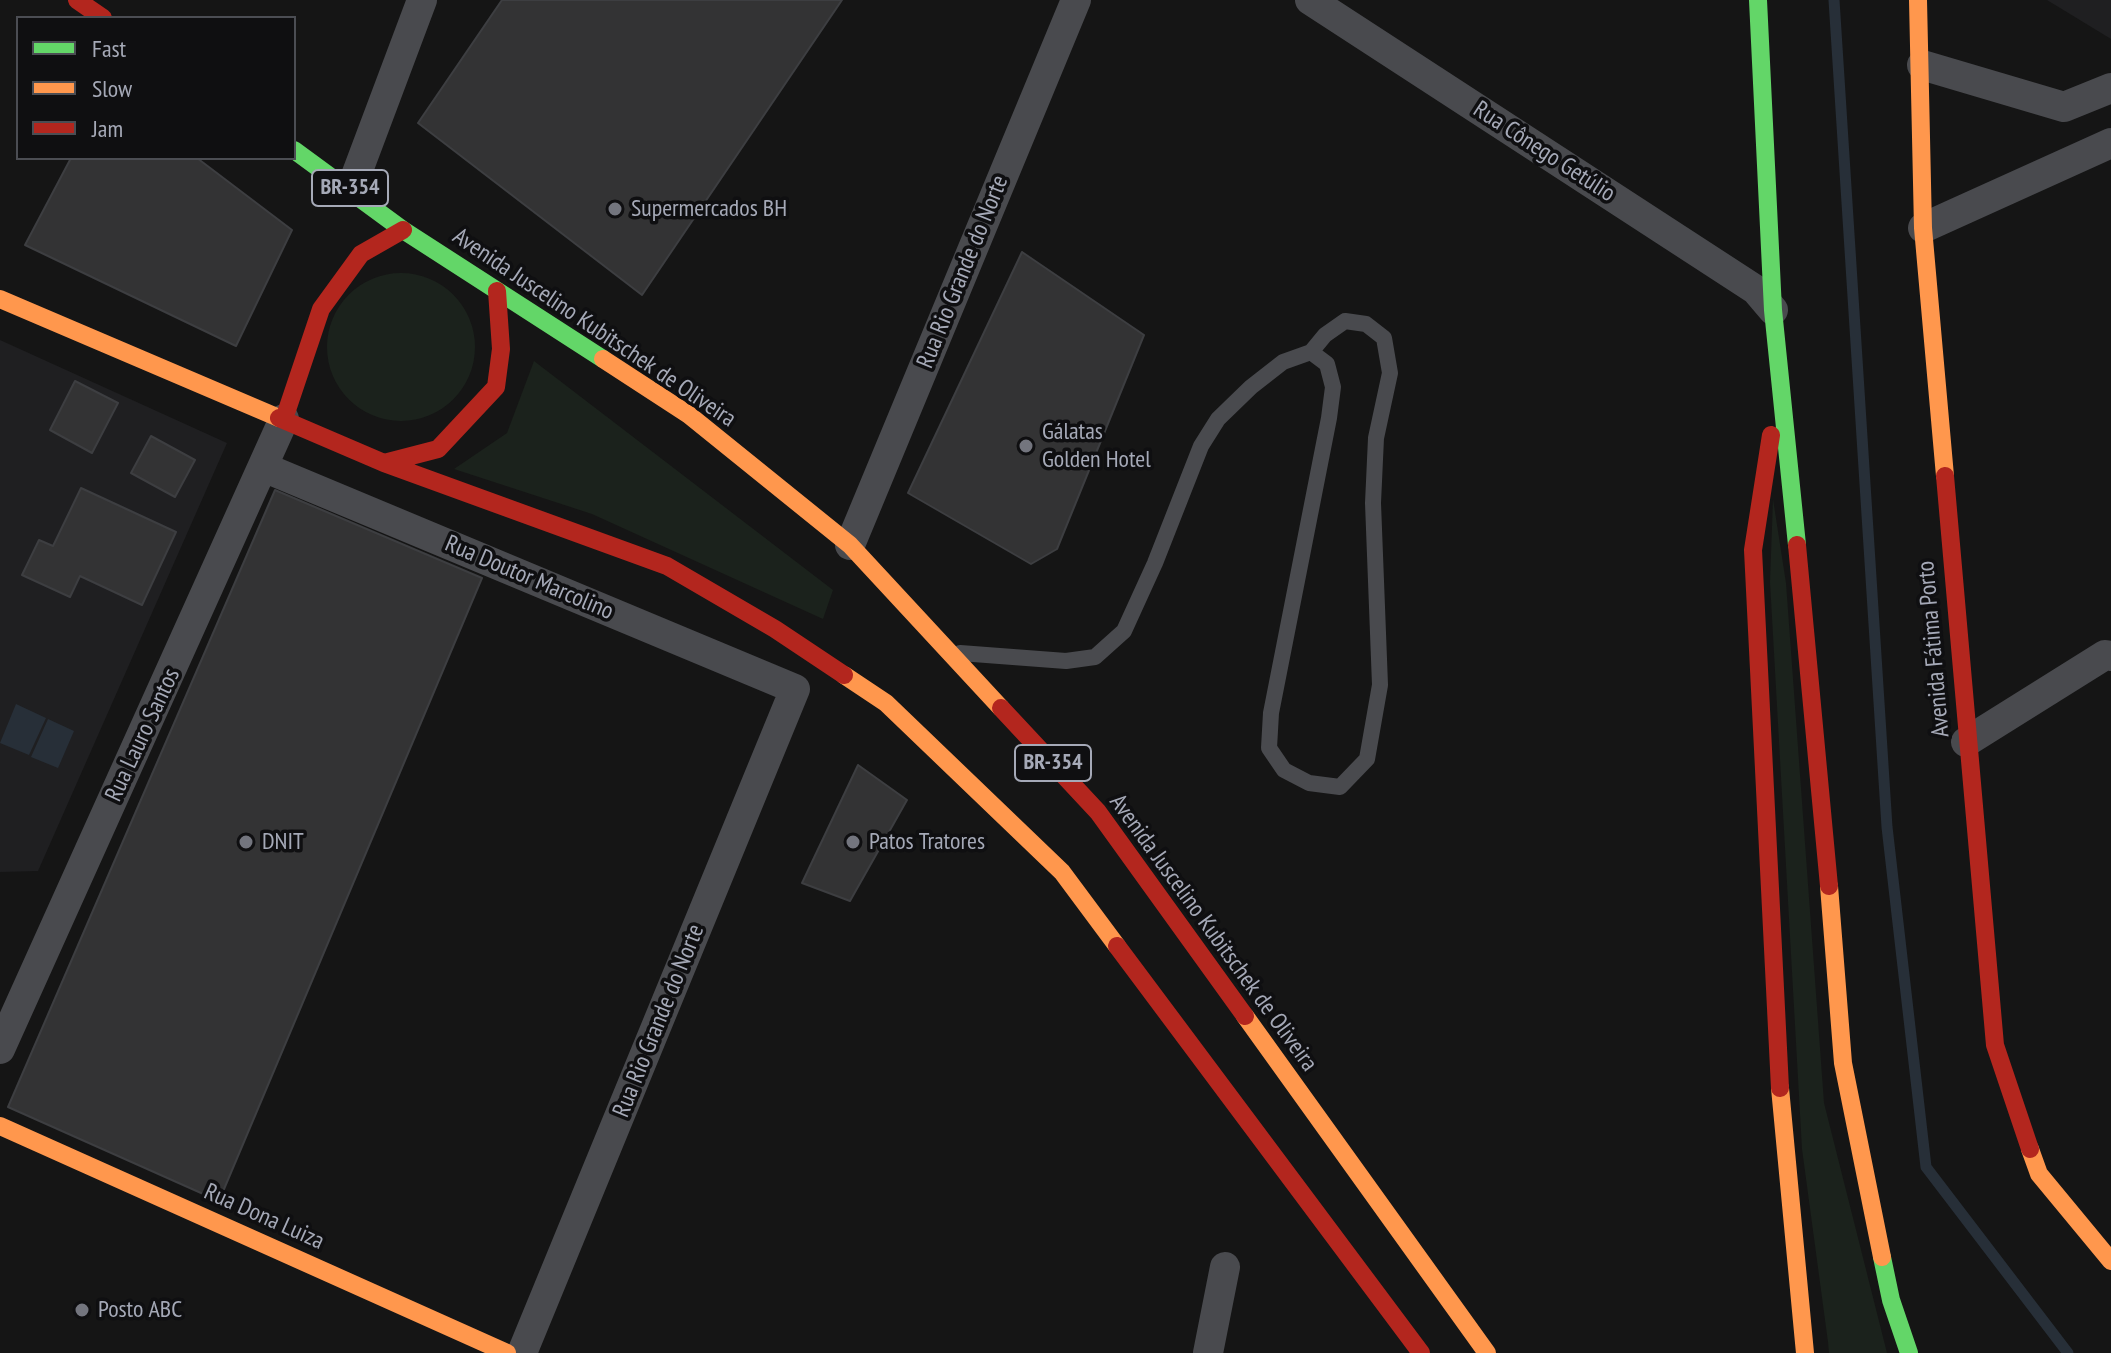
<!DOCTYPE html>
<html>
<head>
<meta charset="utf-8">
<style>
  body { margin:0 }
  #map { position:relative; width:2111px; height:1353px; overflow:hidden; background:#151515; font-family:"PT Sans Narrow",sans-serif }
  canvas { display:block }
  .legend { position:absolute; left:16px; top:16px; width:280px; height:144px; box-sizing:border-box; background:#0f0f11; border:2px solid #4b4d53; margin:0; padding:10px 14px; list-style:none; font-size:24px; color:#a5a9b7 }
  .legend li { display:flex; align-items:center; gap:16px; height:40px }
  .legend b { width:40px; border:2px solid #4b4d53 }
</style>
</head>
<body>
<div id="map">
<canvas width="2111" height="1353"></canvas>
<ul class="legend">
<li><b style="height:10px;background:#63d668"></b>Fast</li>
<li><b style="height:10px;background:#ff974d"></b>Slow</li>
<li><b style="height:10px;background:#b3261e"></b>Jam</li>
</ul>
</div>
<script>
const ctx = document.querySelector('canvas').getContext('2d');
ctx.lineJoin = 'round';
function fill(path, color) { ctx.fillStyle = color; ctx.fill(path, 'evenodd'); }
const poly = rows => new Path2D(rows.map(r => 'M' + r).join(''));
function strokePath(path, color, width, dash) { ctx.strokeStyle = color; ctx.lineWidth = width; ctx.lineCap = dash ? 'butt' : 'round'; ctx.setLineDash(dash || []); ctx.stroke(path); }
function drawText(font, color, halo, rows, align = 'center') {
  ctx.font = font + ' "PT Sans Narrow",sans-serif'; ctx.lineWidth = 7; ctx.setLineDash([]); ctx.textBaseline = 'middle'; ctx.strokeStyle = halo; ctx.fillStyle = color; for (const [text, x, y, turn = 0] of rows) {
    ctx.save(); ctx.translate(x, y); ctx.rotate((+turn || 0) * Math.PI / 180); ctx.textAlign = isNaN(turn) ? turn : align; if (halo) ctx.strokeText(text, 0, 0); ctx.fillText(text, 0, 0); ctx.restore();
  }
}
fill(poly([
  [2047,0,2111,0,2111,39],
  [0,340,227,443,38,871,0,872]
]), '#1f1f21');
fill(poly([
  '327 347a74 74 0 1 1 148 0a74 74 0 1 1-148 0Z',
  [534,361,833,590,823,619,592,514,454,469,507,433],
  [1773,499,1786,583,1824,1103,1887,1353,1829,1353,1828,1342,1802,1149,1770,582]
]), '#1b221c');
fill(poly([
  [16,704,46,718,29,755,0,743],
  [48,719,74,731,58,768,31,757]
]), '#272f38');
strokePath(poly([
  [1834,0,1887,827,1926,1167,2068,1353]
]), '#272f38', 11);
const building = poly([
  [502,0,842,0,642,295,418,123,502,0],
  [71,158,197,158,292,230,236,346,25,245,71,158],
  [1022,252,1144,335,1057,549,1031,564,908,493,1022,252],
  [75,381,118,403,92,453,50,430,75,381],
  [151,436,195,460,175,497,131,473,151,436],
  [81,488,176,532,142,605,80,576,70,597,22,575,39,540,53,546,81,488],
  [275,490,482,578,219,1201,8,1107,275,490],
  [858,765,907,800,850,901,802,883,858,765]
]);
fill(building, '#333334');
strokePath(building, '#3d3e41', 2);
strokePath(poly([
  [960,653,1066,661,1095,657,1124,631,1155,563,1201,446,1218,419,1251,387,1283,362,1311,352,1325,335,1345,321,1366,324,1384,338,1390,373,1376,438,1373,503,1380,685,1367,759,1340,787,1309,783,1284,770,1269,748,1271,713,1329,418,1333,387,1327,364,1311,352]
]), '#494a4e', 16);
strokePath(poly([
  [1310,0,1756,290,1773,310],
  [1922,65,2064,107,2111,88],
  [351,189,422,0],
  [1923,228,2111,143],
  [263,467,795,689,522,1353],
  [850,545,1076,0],
  [1966,742,2105,655,2111,656],
  [0,1049,284,419],
  [1208,1353,1225,1267]
]), '#494a4e', 30);
strokePath(poly([
  [1758,0,1773,310,1797,545],
  [294,150,403,230,603,359],
  [1882,1257,1891,1300,1909,1353]
]), '#63d668', 18);
strokePath(poly([
  [1918,0,1923,228,1945,476],
  [0,299,279,418],
  [603,359,689,415,850,545,1001,708],
  [844,675,886,703,1062,872,1117,946],
  [1829,886,1843,1063,1882,1257],
  [1245,1016,1487,1353],
  [1780,1088,1805,1353],
  [0,1126,507,1353],
  [2030,1149,2039,1174,2111,1261]
]), '#ff974d', 18);
strokePath(poly([
  [77,0,103,18],
  [279,418,384,463,667,566,775,629,844,675],
  [284,419,321,309,361,254,403,230],
  [1771,435,1753,550,1780,1088],
  [384,463,438,449,496,387,501,349,497,291],
  [1945,476,1995,1045,2030,1149],
  [1797,545,1829,886],
  [1001,708,1098,812,1245,1016],
  [1117,946,1421,1353]
]), '#b3261e', 18);
for (const [x, y, r, color] of [
  [615,209,8,"#73757e"],
  [1026,446,8,"#73757e"],
  [246,842,8,"#73757e"],
  [853,842,8,"#73757e"],
  [82,1310,8,"#73757e"]
]) { const dot = new Path2D(); dot.arc(x, y, r, 0, 2 * Math.PI); ctx.fillStyle = color; ctx.fill(dot); strokePath(dot, '#0f0f11', 3); }
for (const [x, y, w] of [
  [350,188,76],
  [1053,763,76]
]) { const box = new Path2D(); box.roundRect(x - w / 2, y - 18, w, 36, 6); ctx.fillStyle = '#0f0f11'; ctx.fill(box); strokePath(box, '#a5a9b7', 2); }
drawText('bold 22px', '#a5a9b7', null, [
  ["BR-354",350,188],
  ["BR-354",1053,763]
]);
drawText('24px', '#a5a9b7', '#0f0f11', [
  ["Rua Cônego Getúlio",1544,152,33],
  ["Rua Rio Grande do Norte",963,272,-68],
  ["Avenida Juscelino Kubitschek de Oliveira",594,328,34],
  ["Rua Doutor Marcolino",529,578,23],
  ["Avenida Fátima Porto",1934,649,-95],
  ["Rua Lauro Santos",143,735,-65],
  ["Avenida Juscelino Kubitschek de Oliveira",1213,933,54],
  ["Rua Rio Grande do Norte",659,1021,-68],
  ["Rua Dona Luiza",264,1217,24]
]);
drawText('24px', '#a5a9b7', '#0f0f11', [
  ["Supermercados BH",631,209],
  ["Gálatas",1042,432],
  ["Golden Hotel",1042,460],
  ["DNIT",262,842],
  ["Patos Tratores",869,842],
  ["Posto ABC",98,1310]
], 'left');
</script>
</body>
</html>
